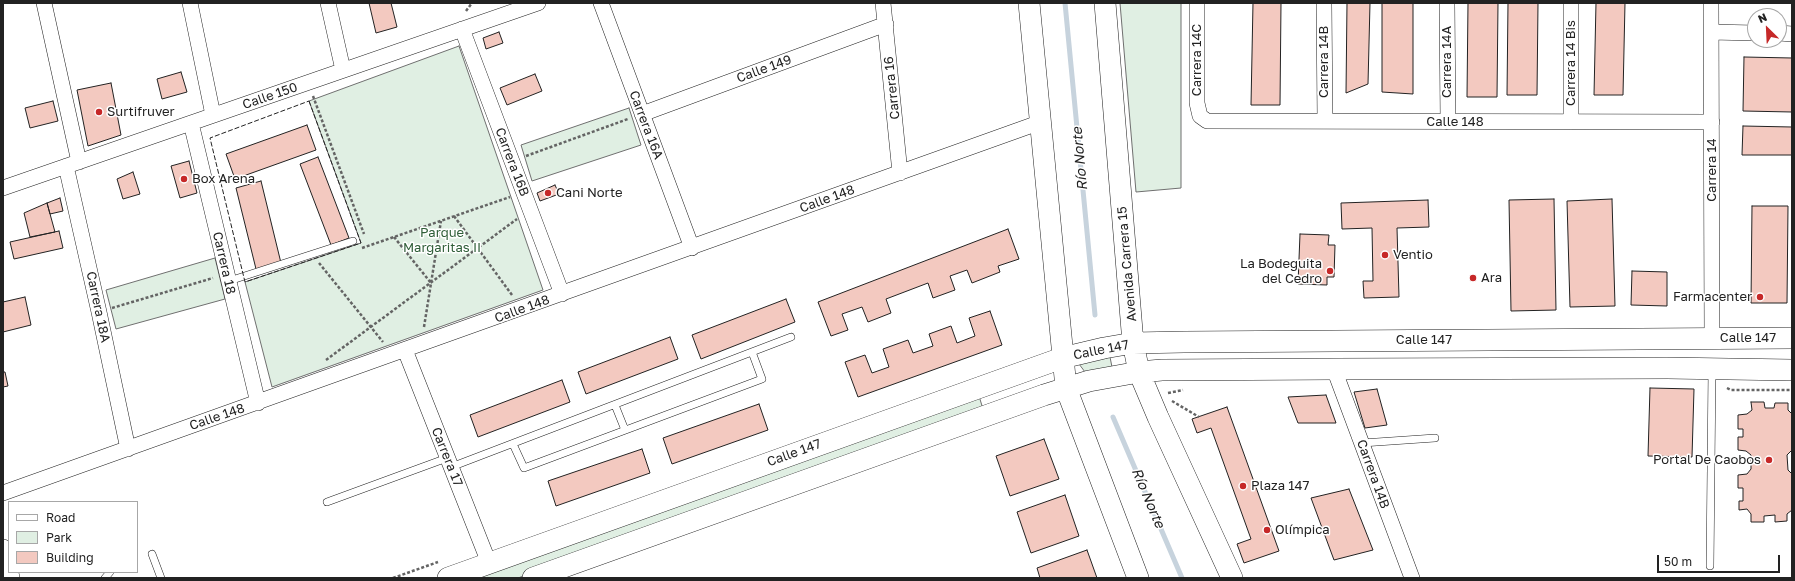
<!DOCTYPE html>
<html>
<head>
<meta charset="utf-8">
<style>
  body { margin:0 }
  #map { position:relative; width:1795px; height:581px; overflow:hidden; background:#fff; font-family:"Golos Text",sans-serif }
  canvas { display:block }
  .frame { position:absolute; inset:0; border:4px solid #222; pointer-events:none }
  .legend { position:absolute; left:8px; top:501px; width:130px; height:72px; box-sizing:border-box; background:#fff; border:1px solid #a7a7a7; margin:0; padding:5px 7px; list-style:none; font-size:12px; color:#222 }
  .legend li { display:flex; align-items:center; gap:8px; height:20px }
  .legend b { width:20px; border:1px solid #a7a7a7 }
  .north { position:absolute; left:1747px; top:8px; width:40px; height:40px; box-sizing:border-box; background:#fff; border:1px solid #a7a7a7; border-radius:50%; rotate:336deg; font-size:11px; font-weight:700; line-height:16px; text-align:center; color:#222 }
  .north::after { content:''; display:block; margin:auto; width:14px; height:18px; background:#c62828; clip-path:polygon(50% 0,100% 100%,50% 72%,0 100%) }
  .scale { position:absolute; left:1657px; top:555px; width:123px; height:18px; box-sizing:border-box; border:2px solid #222; border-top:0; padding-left:5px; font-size:12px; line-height:14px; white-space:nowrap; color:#222; -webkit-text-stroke:3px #fff; paint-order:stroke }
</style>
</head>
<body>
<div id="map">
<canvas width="1795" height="581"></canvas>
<div class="frame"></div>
<ul class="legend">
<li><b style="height:5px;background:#fff"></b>Road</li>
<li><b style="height:11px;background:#e0efe3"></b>Park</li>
<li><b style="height:11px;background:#f3c9c0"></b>Building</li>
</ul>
<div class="north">N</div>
<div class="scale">50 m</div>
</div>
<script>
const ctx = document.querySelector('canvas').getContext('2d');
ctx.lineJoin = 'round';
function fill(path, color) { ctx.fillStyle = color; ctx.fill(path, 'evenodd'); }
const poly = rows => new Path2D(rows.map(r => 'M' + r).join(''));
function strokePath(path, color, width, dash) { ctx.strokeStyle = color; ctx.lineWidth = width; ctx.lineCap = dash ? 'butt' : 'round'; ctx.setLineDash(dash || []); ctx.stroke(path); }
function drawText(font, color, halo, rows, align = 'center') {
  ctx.font = font + ' "Golos Text",sans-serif'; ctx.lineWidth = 3; ctx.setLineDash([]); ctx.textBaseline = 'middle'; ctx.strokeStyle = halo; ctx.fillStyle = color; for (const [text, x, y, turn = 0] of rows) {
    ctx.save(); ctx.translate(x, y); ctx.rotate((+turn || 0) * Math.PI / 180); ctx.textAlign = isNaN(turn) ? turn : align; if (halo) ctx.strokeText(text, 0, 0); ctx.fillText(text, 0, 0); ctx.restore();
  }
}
const green = poly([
  [1120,3,1181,3,1181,188,1136,192,1120,3],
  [459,46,543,290,272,387,245,282,361,243,309,101,459,46],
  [629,108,641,145,532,181,521,145,629,108],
  [215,258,225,299,116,329,106,290,215,258],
  [1110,357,1113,372,1085,372,1079,364,1110,357],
  [979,396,983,409,518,578,471,578,979,396]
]);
fill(green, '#e0efe3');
strokePath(green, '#6f6f6f', 1);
strokePath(poly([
  [1065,3,1095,315],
  [1113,417,1182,578]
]), '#c7d3dd', 5);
const building = poly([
  [369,3,391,3,397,27,376,33,369,3],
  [1253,3,1281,3,1280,105,1251,105,1253,3],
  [1347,3,1370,3,1368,84,1346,93,1347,3],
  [1382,3,1413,3,1413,94,1382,92,1382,3],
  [1468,3,1498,3,1497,97,1467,97,1468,3],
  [1508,3,1538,3,1537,95,1507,95,1508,3],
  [1596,3,1625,3,1623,95,1594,95,1596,3],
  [499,32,503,43,486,49,483,38,499,32],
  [1744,57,1792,58,1792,112,1743,111,1744,57],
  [181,72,187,92,162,99,157,79,181,72],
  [535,74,542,91,507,105,500,88,535,74],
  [111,83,121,135,88,146,77,90,111,83],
  [53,101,58,121,30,128,25,108,53,101],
  [307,125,316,150,235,179,226,154,307,125],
  [1743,126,1792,127,1792,155,1742,155,1743,126],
  [318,157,349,238,331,245,300,164,318,157],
  [189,161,197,193,180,198,171,166,189,161],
  [133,172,140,194,123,199,117,179,133,172],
  [261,181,281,263,256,269,236,188,261,181],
  [555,185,559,194,540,201,537,193,555,185],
  [60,198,63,211,50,214,47,203,60,198],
  [1554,199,1556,310,1511,311,1509,200,1554,199],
  [1612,199,1615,306,1570,307,1567,201,1612,199],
  [1428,200,1429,227,1397,228,1399,297,1364,298,1363,281,1373,281,1372,228,1342,229,1341,203,1428,200],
  [47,203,55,232,30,237,24,213,47,203],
  [1752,206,1788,206,1787,303,1751,303,1752,206],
  [1008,229,1019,259,998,266,1000,272,972,283,967,270,950,276,955,290,933,298,928,283,886,299,891,313,868,322,862,307,842,314,848,330,831,336,818,302,1008,229],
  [59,231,63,248,14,259,10,242,59,231],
  [1300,234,1329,235,1328,245,1335,245,1334,277,1327,277,1327,285,1298,284,1300,234],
  [1632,271,1667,272,1667,306,1631,305,1632,271],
  [25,297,31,325,3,332,3,302,25,297],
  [786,299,795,322,701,359,692,335,786,299],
  [990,311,1002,345,858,397,845,362,865,355,872,373,889,367,883,349,908,340,913,353,933,346,929,334,951,326,957,343,975,336,969,318,990,311],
  [670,337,678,359,586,394,578,372,670,337],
  [3,372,5,372,8,386,3,387,3,372],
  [562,380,570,402,478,437,470,415,562,380],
  [1650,388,1694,389,1692,457,1648,456,1650,388],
  [1377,389,1387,425,1365,428,1354,392,1377,389],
  [1326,395,1336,423,1298,423,1288,397,1326,395],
  [1751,402,1764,402,1765,408,1774,408,1775,403,1788,403,1788,410,1792,414,1792,450,1787,455,1788,470,1792,474,1792,510,1787,514,1787,521,1775,522,1775,515,1764,516,1764,522,1751,522,1751,514,1747,509,1739,510,1739,501,1743,501,1743,488,1738,488,1738,475,1747,474,1751,469,1751,455,1746,451,1738,450,1738,437,1743,437,1743,429,1738,429,1738,415,1747,414,1752,410,1751,402],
  [759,404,768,430,672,464,663,438,759,404],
  [1227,407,1279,551,1244,563,1237,544,1251,539,1211,428,1197,433,1192,419,1227,407],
  [1044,439,1059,479,1010,496,996,456,1044,439],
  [642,449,650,473,556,506,548,481,642,449],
  [1349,489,1373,550,1334,560,1311,498,1349,489],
  [1065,495,1079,536,1031,553,1017,512,1065,495],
  [1087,550,1097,578,1040,578,1037,568,1087,550]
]);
fill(building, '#f3c9c0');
strokePath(building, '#222', 1);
const lane = poly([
  [229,281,353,241],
  [615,405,625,430],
  [1362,443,1435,438],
  [513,444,524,468,762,379,752,352],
  [451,467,791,337],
  [327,502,447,458],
  [152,554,161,578],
  [1710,566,1712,370],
  [105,578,110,572]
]);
const street = poly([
  [44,3,79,162],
  [190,3,213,115],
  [328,3,343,70],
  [601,3,692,248],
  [883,3,900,173],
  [1197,3,1197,103,1200,116,1207,121,1712,122],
  [1324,3,1325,121],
  [1447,3,1448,122],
  [1711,3,1712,338],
  [462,29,562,294],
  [1711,32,1755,33],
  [1779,33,1792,34],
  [642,114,886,24],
  [1571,122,1571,3],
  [191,123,258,403],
  [66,166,99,312,128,449],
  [3,188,538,3],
  [405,350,489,563],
  [1334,369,1412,578],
  [3,493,1041,122]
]);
const secondary = poly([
  [1029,3,1066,388,1138,578],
  [1105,3,1133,343,1139,372,1158,417,1232,578],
  [3,550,9,578],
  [448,578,1034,368,1062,358,1104,348,1133,343,1184,342,1792,338],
  [533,578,1044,395,1089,381,1139,372,1162,370,1334,369,1667,368,1792,370]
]);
strokePath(lane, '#222', 8);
strokePath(street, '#222', 16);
strokePath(secondary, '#222', 22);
strokePath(poly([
  [466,11,472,3],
  [313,96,364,234],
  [526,156,628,119],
  [454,216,512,295],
  [394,237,431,283],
  [362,248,510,197],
  [319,263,383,342],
  [112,308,213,278],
  [424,327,441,221],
  [326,360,517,219],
  [1727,388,1731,390,1791,390],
  [1168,393,1183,390],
  [1172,401,1199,417],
  [393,578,438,562]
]), '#646464', 2.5, [3, 2]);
strokePath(lane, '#fff', 7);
strokePath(street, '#fff', 15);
strokePath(secondary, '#fff', 21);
strokePath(poly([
  [309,101,361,243,245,282,210,138,309,101]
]), '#222', 1, [5, 2]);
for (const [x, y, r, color] of [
  [99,112,4,"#c62828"],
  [184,179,4,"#c62828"],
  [548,193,4,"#c62828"],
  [1385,255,4,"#c62828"],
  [1330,271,4,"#c62828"],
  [1473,278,4,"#c62828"],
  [1760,297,4,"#c62828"],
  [1769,460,4,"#c62828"],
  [1243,486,4,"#c62828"],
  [1267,530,4,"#c62828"]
]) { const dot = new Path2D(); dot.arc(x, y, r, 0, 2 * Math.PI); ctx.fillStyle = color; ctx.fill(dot); strokePath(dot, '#fff', 1.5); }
drawText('13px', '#222', '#fff', [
  ["Carrera 14C",1197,60,-90],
  ["Carrera 14B",1324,62,-90],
  ["Carrera 14A",1447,62,-90],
  ["Carrera 14 Bis",1571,63,-90],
  ["Calle 149",764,69,-20],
  ["Carrera 16",892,88,-96],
  ["Calle 150",270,96,-19],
  ["Calle 148",1455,122],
  ["Carrera 16A",646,125,69],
  ["Carrera 16B",512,162,69],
  ["Carrera 14",1712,170,-90],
  ["Calle 148",827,199,-20],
  ["Carrera 18",224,263,77],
  ["Avenida Carrera 15",1127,264,-95],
  ["Carrera 18A",98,307,78],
  ["Calle 148",522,309,-20],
  ["Calle 147",1748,338],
  ["Calle 147",1424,340],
  ["Calle 147",1101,350,-11],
  ["Calle 148",217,417,-19],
  ["Calle 147",794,453,-20],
  ["Carrera 17",447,457,68],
  ["Carrera 14B",1373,474,70]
]);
drawText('13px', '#222', '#fff', [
  ["Surtifruver",107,112],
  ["Box Arena",192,179],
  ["Cani Norte",556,193],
  ["Ventio",1393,255],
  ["La Bodeguita",1322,264,"right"],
  ["del Cedro",1322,279,"right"],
  ["Ara",1481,278],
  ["Farmacenter",1752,297,"right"],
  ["Portal De Caobos",1761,460,"right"],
  ["Plaza 147",1251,486],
  ["Olímpica",1275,530]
], 'left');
drawText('13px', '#2f5e38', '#fff', [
  ["Parque",442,233],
  ["Margaritas II",442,248]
]);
drawText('italic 14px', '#222', '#fff', [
  ["Río Norte",1080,159,-95],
  ["Río Norte",1148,498,67]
]);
</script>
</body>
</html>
